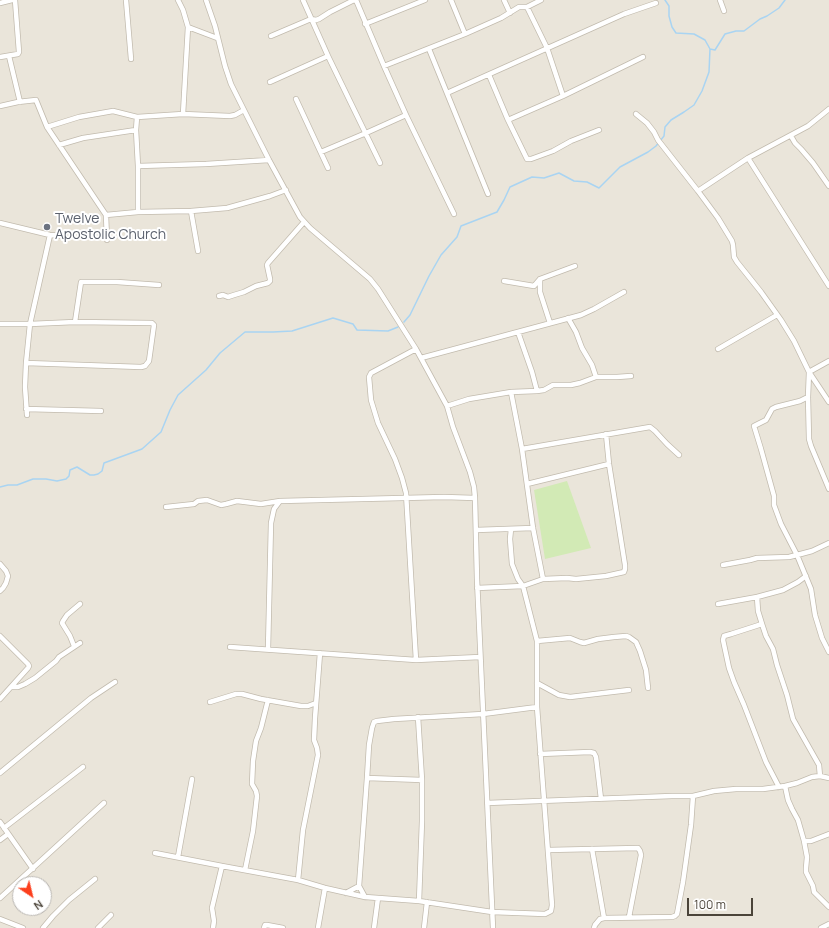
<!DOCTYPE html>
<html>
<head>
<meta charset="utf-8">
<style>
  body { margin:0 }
  #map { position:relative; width:829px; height:928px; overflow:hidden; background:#f6f3ec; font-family:Manrope,sans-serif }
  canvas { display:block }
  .north { position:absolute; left:12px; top:876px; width:40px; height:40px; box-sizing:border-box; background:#fff; border:1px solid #b7b4b0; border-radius:50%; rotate:145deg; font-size:11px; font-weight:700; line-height:16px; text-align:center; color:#4b4439 }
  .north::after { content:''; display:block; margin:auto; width:14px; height:18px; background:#fc3f1d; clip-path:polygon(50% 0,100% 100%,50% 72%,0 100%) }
  .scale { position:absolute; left:687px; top:898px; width:66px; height:18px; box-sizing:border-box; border:2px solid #4b4439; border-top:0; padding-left:5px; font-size:12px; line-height:14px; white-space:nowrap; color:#4b4439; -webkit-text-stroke:3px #fff; paint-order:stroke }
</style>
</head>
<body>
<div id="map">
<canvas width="829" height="928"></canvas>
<div class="north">N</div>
<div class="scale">100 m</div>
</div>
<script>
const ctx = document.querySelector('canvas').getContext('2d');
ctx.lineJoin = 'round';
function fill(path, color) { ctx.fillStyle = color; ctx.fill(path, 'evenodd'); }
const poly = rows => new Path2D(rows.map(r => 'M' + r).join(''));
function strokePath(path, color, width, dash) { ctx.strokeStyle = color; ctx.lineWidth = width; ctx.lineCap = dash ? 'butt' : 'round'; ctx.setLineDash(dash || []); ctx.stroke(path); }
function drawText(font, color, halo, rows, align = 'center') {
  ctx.font = font + ' Manrope,sans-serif'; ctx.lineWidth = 4; ctx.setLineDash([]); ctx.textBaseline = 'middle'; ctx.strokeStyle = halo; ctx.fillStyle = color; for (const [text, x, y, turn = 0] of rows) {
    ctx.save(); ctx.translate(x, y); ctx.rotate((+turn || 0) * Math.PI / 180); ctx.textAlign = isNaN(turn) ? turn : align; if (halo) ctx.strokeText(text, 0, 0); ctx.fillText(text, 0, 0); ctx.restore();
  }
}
fill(poly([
  [0,0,829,0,829,928,0,928],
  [20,884,44,884,44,908,20,908]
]), '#eae5da');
fill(poly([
  [567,481,591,548,545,559,534,490]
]), '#d2eab5');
strokePath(poly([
  [665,0,669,6,669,16,672,27,676,33,694,34,705,40,710,49,715,50,725,34,736,31,744,31,760,19,767,16,779,8,785,0],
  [404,322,410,315,429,276,441,255,457,237,461,226,497,212,504,200,510,187,532,177,544,178,559,173,574,181,587,182,599,188,620,167,648,152,656,146,664,136,665,127,671,120,684,112,694,105,702,91,709,72,710,49],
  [0,487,8,485,17,485,33,479,46,479,57,481,66,479,69,476,70,470,77,467,90,475,94,475,98,474,102,471,104,463,142,449,161,432,170,410,178,395,206,370,220,353,245,332,273,332,292,331,333,318,353,324,357,330,388,331,398,327]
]), '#a9d4f2', 1.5);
const street = poly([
  [126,0,131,59],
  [178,0,183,10,188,27,183,114],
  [206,0,215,26,225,66,231,84,269,160,300,217,310,228,370,279,378,289,416,349,447,406,453,427,470,472,474,487,475,498,477,579,493,928],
  [303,0,328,56,380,163],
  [356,0,384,66,406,115,454,214],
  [451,0,465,34],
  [504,0,510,13],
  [720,0,724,11],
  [0,3,12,0],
  [527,7,547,48,563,96],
  [365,24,425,0],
  [188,27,217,38],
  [271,36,311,19,316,20,319,19,330,12,354,0],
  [429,49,488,194],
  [9,56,20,102],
  [0,57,18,54,19,52,15,0],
  [384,66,465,34,501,18,519,7,527,7,541,0],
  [489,75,508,120,527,159,531,159,553,151,571,141,599,130],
  [270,82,328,56],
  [447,93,624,14,656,3],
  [296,99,328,168],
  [0,106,18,102,36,100,47,127,106,215,107,240],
  [636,114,647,123,654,132,658,140,698,191,718,218,732,241,733,245,734,257,737,262,761,292,781,320,794,341,809,372,829,402],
  [508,120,563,96,643,57],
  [47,127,79,117,113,111,137,117],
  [791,136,795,143,801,149,813,163,829,186],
  [59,145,83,138,136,130],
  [321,152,366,133,406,115],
  [748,158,829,286],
  [138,166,206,164,269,160],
  [698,191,748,158,808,126,829,109],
  [191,211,198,251],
  [138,212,138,166,136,130,137,117,183,114,230,116,235,115,244,110],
  [106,215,138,212,191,211,227,208,270,196,286,190],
  [0,223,50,235,65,236],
  [540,279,540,292,550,323],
  [504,281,534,286,540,279,575,266],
  [219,296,223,295,228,297,234,295,244,292,256,286,268,283,270,281,270,279,267,265,268,263,304,222],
  [568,318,576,332,582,348,592,365,596,377],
  [75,322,81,282,117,282,159,285],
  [0,324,30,324,75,322,152,323,154,325,149,361,145,366,141,367,26,363],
  [518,332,532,372,537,391],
  [416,349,371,373,369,377,371,400,378,423,395,459,402,478,406,493,416,660],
  [718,349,777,315],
  [421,358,581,315,594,309,624,292],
  [829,361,809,372,808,397,809,439,811,446,829,489],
  [511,392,522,449,533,528,543,579],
  [447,406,469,399,511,392,537,391,544,390,553,385,571,385,580,383,596,377,617,377,631,376],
  [26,409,101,411],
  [27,415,25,387,26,363,30,324,50,235],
  [522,449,650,427,655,431,667,444,679,455],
  [527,484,609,464],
  [166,507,194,504,198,501,207,500,221,505,226,504,237,501,261,504,280,501],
  [476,530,533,528],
  [829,543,812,551,797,555,811,589,815,615,822,638,829,652],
  [0,564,6,571,8,576,6,583,3,588,0,591],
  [723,565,750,560,757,558,789,557,797,555,781,524,774,505,774,496,761,449,754,426,766,420,772,409,776,407,800,401,808,397],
  [477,588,523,586,543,579,567,578,576,579,606,576,624,572,625,569,625,565,609,464,606,434],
  [718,604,757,597],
  [762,624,766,636,773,649,777,665,787,695,793,719,819,765,820,776],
  [0,636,28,664,29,666,28,668,0,699],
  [537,641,570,638,580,642,584,643,598,639,614,637,626,636,629,637,636,642,640,651,646,670,648,688],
  [74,646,70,636,62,623,63,621,67,615,80,604],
  [230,647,416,660,480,657],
  [268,649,271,523,274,509,280,501,444,497,475,498],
  [537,683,559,695,570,697,629,690],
  [11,687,18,687,25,684,35,678,56,661,59,657,80,643],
  [210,702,236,694,242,694,261,699,301,706,308,706,316,703],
  [418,717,422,780,422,821,419,901],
  [540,754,590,752,594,753,596,757,601,799],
  [0,773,91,698,115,682],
  [829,778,820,776,812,777,797,783,785,786,788,800,792,809,798,820,804,841,807,857,806,868,806,872,813,886,814,892,829,907],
  [422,780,367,778,369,745,372,728,374,722,377,721,394,719,483,714,537,707],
  [779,787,766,762,744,705,734,682,729,668,723,640,724,636,731,634,762,624,758,611,757,597,783,590,798,582,806,576],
  [487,803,672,796,693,796,714,791,736,789,763,789,785,786],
  [0,822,33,869],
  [4,828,83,767],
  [0,840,8,834],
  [804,841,811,841,829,834],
  [592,849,604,918],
  [548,850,638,848,640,851,641,855,629,917],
  [155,853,222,866,298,880,325,888,365,897,419,901,492,912,545,914,551,911,552,905,537,707,537,641,523,586,518,579,512,564,510,539,511,529],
  [178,857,192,779],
  [245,870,253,831,257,796,256,791,252,784,253,761,256,741,261,728,268,700],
  [298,880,303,830,318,755,317,748,314,740,315,718,320,653],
  [346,893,359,886],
  [365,897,359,886,367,778],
  [0,898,104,803],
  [0,919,23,928],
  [43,928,53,916,69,900,95,879],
  [98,928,111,915],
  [213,928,214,921,212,908,222,866],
  [264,928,265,925,267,925,283,928],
  [318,928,325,888],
  [374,928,378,898],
  [424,928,427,902],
  [594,928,595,925,600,919,604,918,672,917,675,916,677,914,683,882,691,825,693,796],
  [821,928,829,924]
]);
strokePath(street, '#c2bbae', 6);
strokePath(street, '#fff', 4.5);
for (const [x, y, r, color] of [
  [47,227,4,"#6b7280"]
]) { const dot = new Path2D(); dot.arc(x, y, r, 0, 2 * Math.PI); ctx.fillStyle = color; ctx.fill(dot); strokePath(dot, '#fff', 1.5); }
drawText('14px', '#5b616d', '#fff', [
  ["Twelve",55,219],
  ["Apostolic Church",55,235]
], 'left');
</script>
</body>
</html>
